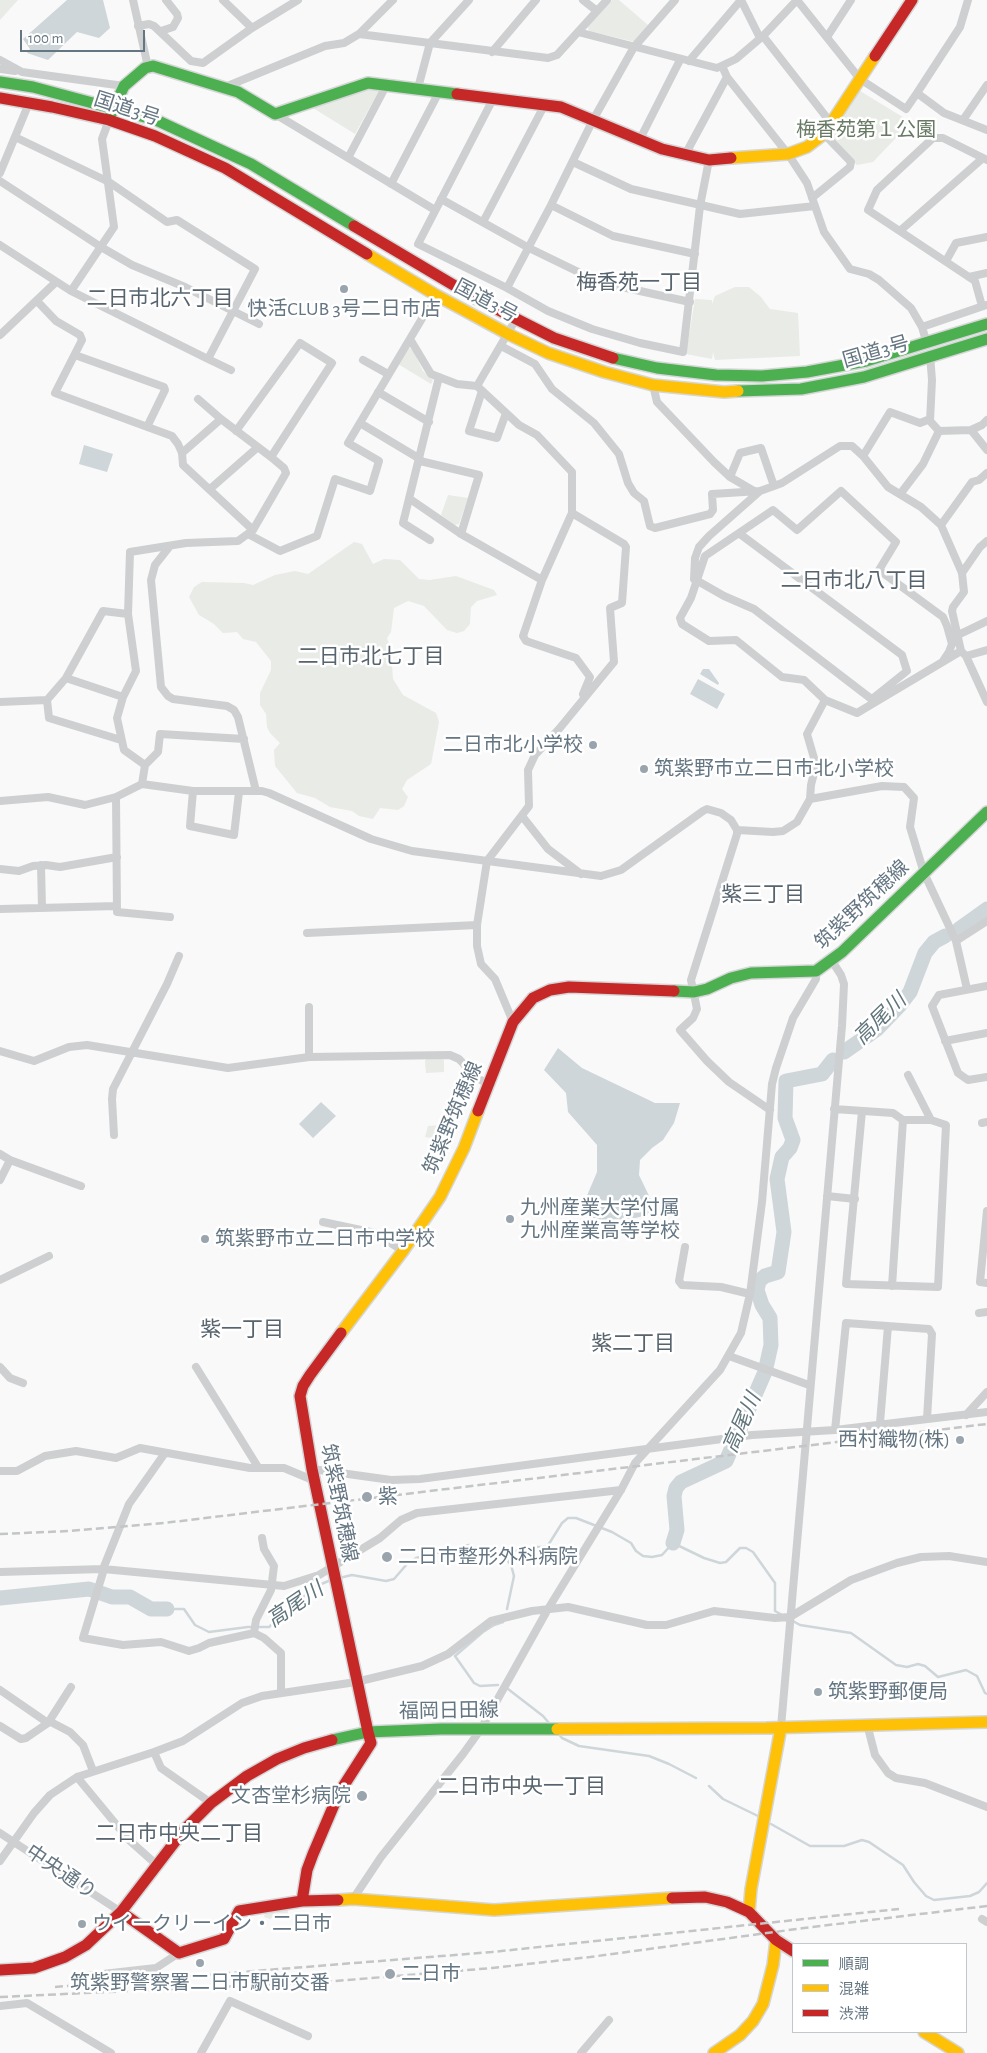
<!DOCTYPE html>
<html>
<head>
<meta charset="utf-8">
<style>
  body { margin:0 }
  #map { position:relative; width:987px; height:2053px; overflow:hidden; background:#f9f9f9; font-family:"Alegreya Sans","Noto Sans JP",sans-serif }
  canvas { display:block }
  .legend { position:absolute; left:792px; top:1943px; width:175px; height:90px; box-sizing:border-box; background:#fff; border:1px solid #c1c8cd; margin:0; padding:6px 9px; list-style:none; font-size:15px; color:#657683 }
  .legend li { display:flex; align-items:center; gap:10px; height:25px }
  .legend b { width:25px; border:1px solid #c1c8cd }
  .scale { position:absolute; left:20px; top:30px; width:125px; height:22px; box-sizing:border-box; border:2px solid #657683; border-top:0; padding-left:6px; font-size:15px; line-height:18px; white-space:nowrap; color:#657683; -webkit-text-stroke:4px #fff; paint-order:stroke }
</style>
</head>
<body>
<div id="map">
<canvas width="987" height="2053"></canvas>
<ul class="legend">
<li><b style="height:6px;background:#4caf50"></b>順調</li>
<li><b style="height:6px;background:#ffc107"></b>混雑</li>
<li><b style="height:6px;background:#c62828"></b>渋滞</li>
</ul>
<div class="scale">100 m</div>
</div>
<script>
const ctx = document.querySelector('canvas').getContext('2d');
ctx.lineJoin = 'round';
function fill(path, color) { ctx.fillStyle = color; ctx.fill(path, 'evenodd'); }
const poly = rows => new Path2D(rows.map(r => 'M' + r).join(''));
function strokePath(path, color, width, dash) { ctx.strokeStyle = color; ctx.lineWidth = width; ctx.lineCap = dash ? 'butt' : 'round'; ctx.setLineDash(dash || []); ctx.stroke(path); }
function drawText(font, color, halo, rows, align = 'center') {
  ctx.font = font + ' "Alegreya Sans","Noto Sans JP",sans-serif'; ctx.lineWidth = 5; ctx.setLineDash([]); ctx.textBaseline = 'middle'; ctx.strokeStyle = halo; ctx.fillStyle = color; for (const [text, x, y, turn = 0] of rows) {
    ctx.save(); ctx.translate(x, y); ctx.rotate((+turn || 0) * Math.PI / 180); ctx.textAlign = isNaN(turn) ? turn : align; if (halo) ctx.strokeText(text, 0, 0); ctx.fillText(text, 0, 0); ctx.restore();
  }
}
fill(poly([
  [0,0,18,0,0,20],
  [612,0,619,0,648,25,635,42,589,31,587,25],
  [375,87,379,91,355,134,313,108],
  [860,91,911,122,873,162,857,165,827,137],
  [735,287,749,287,761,297,770,309,798,313,800,356,715,360,713,352,712,359,686,354,695,299,712,300,712,304,715,296],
  [408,347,413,350,423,371,433,380,431,384,398,364],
  [448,495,468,498,459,524,454,525,441,515],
  [354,542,362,544,373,564,384,559,400,560,419,579,430,580,456,576,494,590,497,595,477,601,471,607,470,624,464,631,457,633,447,630,424,606,408,601,394,608,391,632,387,638,391,651,393,679,403,695,436,713,439,722,431,764,407,780,402,789,408,797,404,806,398,810,380,808,373,819,359,816,352,811,330,807,315,798,297,793,275,766,274,750,280,743,270,733,267,727,266,714,260,705,260,693,271,670,271,661,256,642,243,639,237,632,223,633,214,624,199,615,189,597,194,587,202,582,244,583,253,585,275,575,295,571,308,574],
  [427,1058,440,1058,444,1060,444,1072,426,1073,425,1061],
  [456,1124,451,1141,425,1137,428,1126],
  [288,1908,288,1913,283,1917,274,1916,270,1919,264,1917,265,1913,270,1911]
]), '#e8ebe6');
fill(poly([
  [67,0,103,0,110,28,99,38,77,32,48,60,27,53,30,49,23,39],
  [84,445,113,454,107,472,79,464],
  [703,669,709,669,719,683,718,685,700,674],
  [698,679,725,694,717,709,690,694],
  [558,1048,582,1068,655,1103,680,1103,674,1123,663,1140,652,1148,640,1160,639,1175,653,1204,652,1214,631,1219,602,1220,588,1217,586,1198,597,1172,597,1145,568,1112,566,1093,544,1070],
  [321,1102,336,1116,313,1138,299,1124]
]), '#ced6d9');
strokePath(poly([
  [503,1555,511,1565,514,1576,507,1609],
  [339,1578,352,1575,386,1581,394,1579,407,1564,416,1558,469,1545,498,1556,530,1547,547,1547,562,1523,568,1518,576,1518,612,1532,631,1543,636,1551,643,1556,652,1557,662,1555,673,1543,704,1558,720,1563,726,1562,740,1548,746,1548,753,1552,775,1583,775,1611,782,1615],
  [167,1609,184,1609,195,1625,209,1632,248,1627,269,1627,314,1587,331,1580],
  [791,1620,800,1625,851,1633,896,1665,907,1667,918,1664,925,1666,938,1677,966,1670,977,1676,985,1693,987,1694],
  [498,1685,480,1686,474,1683,455,1656,483,1632,494,1625,503,1622],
  [508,1689,543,1716,549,1723],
  [558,1733,562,1738,579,1746,649,1756,669,1764,696,1778],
  [709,1786,723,1799,760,1817],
  [771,1824,810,1846,844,1846,862,1840,869,1842,903,1865,914,1882,926,1896,934,1900,970,1896,979,1892,987,1883]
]), '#ced6d9', 2.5);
strokePath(poly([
  [959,929,987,909],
  [844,1052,877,1029,900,1005,910,992,925,953,934,942,945,936],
  [673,1543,677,1530,674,1496,676,1488,681,1482,726,1461,765,1372,771,1345,770,1318,762,1305,757,1290,759,1281,765,1276,778,1272,784,1232,777,1179,782,1157,790,1148,793,1140,785,1118,786,1081,822,1074,833,1060],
  [0,1598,89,1589,112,1597,130,1597,151,1609,167,1609]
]), '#ced6d9', 15);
const fast = poly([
  [0,82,33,87,156,120,251,164,354,226],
  [111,114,124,86,145,68,153,66,238,92,275,114,368,83,457,94],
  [613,358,657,368,716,375,762,376,807,372,866,361,987,324],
  [738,391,801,389,864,377,987,339],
  [674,991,694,992,707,989,731,978,751,973,816,971,842,952,987,812],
  [332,1740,368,1732,441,1729,557,1729]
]);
const slow = poly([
  [731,158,788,154,807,147,824,134,875,56],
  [367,254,436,295,508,334,548,353,604,372,653,385,724,392,738,391],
  [341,1333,403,1251,440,1197,464,1148,478,1111],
  [557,1729,766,1728,987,1722],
  [338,1900,353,1899,494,1910,672,1898],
  [749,1912,751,1889,781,1727],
  [924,2032,958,2053],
  [714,2053,740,2035,753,2021,763,2004,773,1965,776,1940]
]);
const jam = poly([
  [875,56,912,0],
  [457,94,561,107,662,149,709,160,731,158],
  [0,98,52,107,109,120,155,136,225,168,367,254],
  [354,226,477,299,554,338,613,358],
  [478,1111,513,1022,533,998,550,990,569,987,674,991],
  [341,1333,310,1375,303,1386,300,1396,312,1469,368,1732],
  [672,1898,705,1897,727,1902,749,1912,776,1940,793,1951],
  [302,1901,307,1870,313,1854,339,1793,371,1743,368,1732],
  [121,1912,179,1953,224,1939,239,1911,302,1901,338,1900],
  [0,1970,34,1968,65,1957,86,1945,121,1912,184,1830,211,1803,247,1776,277,1759,304,1748,332,1740]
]);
strokePath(fast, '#d5d6d7', 14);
strokePath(slow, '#d5d6d7', 14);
strokePath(jam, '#d5d6d7', 14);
strokePath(poly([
  [133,0,148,67],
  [223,0,252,28],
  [583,0,597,11],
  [741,0,760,38],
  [138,26,149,24,154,26,191,61,203,63,252,28,298,0],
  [161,31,173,27,178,18,177,14,166,0],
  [578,32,717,68,736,59,763,36,797,0,860,79,906,109,917,93,944,113,987,130],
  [359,34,548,58,557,55,607,0],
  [763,36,831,123],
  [827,37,851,0],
  [492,52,536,0],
  [0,60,22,72,124,86],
  [689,61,741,0],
  [722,66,727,77,788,154,807,183,824,232,850,269,869,274,879,280,911,308,922,327,927,344],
  [0,69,15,71],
  [225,87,325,46,344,43,359,34,393,0],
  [418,88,430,43,469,0],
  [917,93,960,27,968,0],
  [493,99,418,244,507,288,548,311,592,329,640,343,683,352,700,206,709,160],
  [275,114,435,210],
  [963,120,987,85],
  [639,141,680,60],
  [685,155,727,77],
  [348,158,387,84],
  [573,162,631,189,740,214,815,206],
  [0,173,29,103],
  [0,181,101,247,132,265,185,287,259,324],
  [391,184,439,92],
  [812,198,850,167,851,162,824,134],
  [441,199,529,248,599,282,690,302],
  [551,205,613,236,695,254],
  [483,222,544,106],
  [901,230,983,158],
  [0,245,71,291,208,359,255,269,177,220,167,222,109,182,15,137],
  [946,261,956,243,987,237],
  [969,277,987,273],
  [507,288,551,205,593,120,634,47,675,0],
  [71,291,114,227,102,139,109,120],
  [37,301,56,321,80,335,82,340,55,393,172,436,178,444,182,453,183,465,253,530],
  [982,306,975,281,868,210,877,190,933,138,943,138,987,160],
  [922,327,986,305],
  [0,335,56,282],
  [410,339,431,374,457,384,477,386,516,319],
  [501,346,535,364,552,389,594,423,619,454,628,483,634,493,644,501,650,526,655,528,710,514,713,510,712,494,760,491,774,486,782,483,840,446,852,446,863,456,888,487,921,507,941,525,962,573,964,592,953,607,952,611,961,651,966,656,987,702],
  [75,355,164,387,165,390,147,427],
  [930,355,932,380,930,421,939,431,971,430,982,425,987,420],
  [208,359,231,370],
  [363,360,388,374],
  [653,385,657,402,714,462,730,477,754,491],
  [477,386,519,425,537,435,572,472,572,513,542,580,523,636,526,641,576,658,590,677,583,694],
  [482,391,469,431,497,438,506,413],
  [378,392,429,422],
  [198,399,221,419,271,457],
  [360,423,420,459],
  [971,430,987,450],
  [182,453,221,419],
  [863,456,890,412,920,423,930,419],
  [420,461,479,475,461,534],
  [730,477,740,453,761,448,774,486],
  [210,489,258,447],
  [901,493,923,464,939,431],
  [410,499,461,534,542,580],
  [941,525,972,482,979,480,987,473],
  [248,534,280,551,317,536,335,479,370,491,379,461,348,443,436,295],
  [740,534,902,655,907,671,872,699],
  [430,540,403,523,439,377],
  [170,546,155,565,151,580,161,687,168,696,173,699,227,706,234,710,238,717,256,791],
  [962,573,980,547,987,541],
  [694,579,695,558,699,547,709,536,760,491],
  [696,580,724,596,754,609,874,701],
  [958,635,987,621],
  [966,656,987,650],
  [943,661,949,652,952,644,947,626,943,617,879,570,896,542,841,491,797,530,773,510,705,556,691,598,680,618,682,624,709,641,736,640,782,677,804,680,825,700,857,713,961,651],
  [66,678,123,697],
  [47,700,49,718,121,740],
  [0,702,47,700,66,678,103,611,128,614],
  [145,765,158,752,160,734,244,739],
  [142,784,145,765,124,750,117,718,123,697,136,671,128,614,130,552,186,543,238,541,253,530,286,473,284,468,271,457,332,363,300,343,236,431],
  [193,791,190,826,234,835,239,792],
  [116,797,117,912,170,917],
  [810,799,882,786,904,787,914,798,910,827,924,873,956,941,967,989],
  [0,801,48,797,85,805,116,797,142,784,193,791,262,791,269,793,371,839,412,851,601,876,621,870,703,811,707,809,721,813,731,820,737,830,737,834,691,980,697,1009,693,1018,680,1030,707,1061,729,1082,770,1110],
  [522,816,548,849,581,874],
  [737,830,773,832,783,831,797,822,810,799,811,785,816,765,807,734,825,700],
  [41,865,42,908],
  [0,869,19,871,33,866,46,865,60,867,117,857],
  [0,909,117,906],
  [307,933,477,925],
  [956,941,987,921],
  [987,986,939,995,932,1006,958,1073,968,1080,987,1077],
  [309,1007,309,1057],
  [513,1022,495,979,481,964,477,946,477,925,487,861,529,806,528,770,535,755,559,729,614,662,610,608,622,603,626,547,624,544,572,513],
  [945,1041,987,1033],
  [0,1051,34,1061,69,1047,87,1045,228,1068,309,1057,450,1055,459,1059,477,1078,488,1084],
  [908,1075,931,1120],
  [834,1109,893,1113,903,1120,931,1120,946,1125,938,1287,846,1284,862,1111],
  [982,1123,987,1122],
  [114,1135,112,1099,113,1089,167,984,179,956],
  [0,1154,10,1160,81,1186],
  [0,1180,10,1160],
  [827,1196,855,1199],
  [987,1211,980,1282,987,1283],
  [323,1222,375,1233,403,1251],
  [685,1247,679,1281,682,1285,721,1287,750,1294],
  [0,1280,49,1256],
  [892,1286,903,1120],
  [979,1313,987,1312],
  [729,1356,809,1385],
  [0,1367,10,1378,23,1383],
  [196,1367,258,1467],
  [966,1415,987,1392],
  [880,1423,888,1326],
  [835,1430,846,1323,929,1329,932,1334,927,1419],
  [312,1469,391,1480,420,1479,752,1435,835,1430,987,1412],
  [0,1471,17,1471,45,1456,76,1451,116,1458,140,1448,250,1468,284,1468,315,1481],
  [103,1569,129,1504,165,1453],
  [104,1569,83,1638,123,1645,161,1642,189,1651,199,1648,209,1643,254,1633,264,1638,281,1653,281,1692],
  [0,1572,103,1569,284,1586,319,1575,380,1538,401,1520,417,1513,621,1490],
  [254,1633,256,1620,271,1590,274,1566,264,1549,262,1538],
  [0,1690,48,1723],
  [49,1721,70,1732,83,1745,93,1771],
  [867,1724,875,1755,888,1773,896,1778,925,1783,987,1807],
  [0,1726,21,1739,26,1738,48,1723,71,1687],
  [781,1727,842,1026,844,984,841,975,832,961],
  [154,1752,161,1768,211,1803],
  [77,1777,129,1840,157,1865],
  [0,1833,121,1912],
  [0,1861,34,1813,50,1795,77,1777,154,1752,183,1741,242,1703,262,1696,356,1682,422,1666,448,1654,491,1621,532,1611,568,1607,647,1625,666,1625,714,1611,775,1618,790,1617,851,1580,897,1563,921,1557,949,1556,987,1562],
  [353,1899,381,1857,463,1754,481,1729,548,1609,621,1490,635,1463,720,1370,741,1333,750,1294,762,1202,772,1084,776,1068,793,1018,816,979,816,971],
  [982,1919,987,1922],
  [85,1976,156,1968,179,1953],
  [0,2006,27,2003,111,2053],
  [201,2053,230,2001,308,2036],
  [581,2053,609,2020]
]), '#cecfd0', 8);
strokePath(fast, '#4caf50', 11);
strokePath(slow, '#ffc107', 11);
strokePath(jam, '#c62828', 11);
strokePath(poly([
  [0,1534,69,1531,164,1523,987,1424],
  [55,1987,492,1952,899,1909],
  [0,1997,324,1982,492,1968,590,1957,804,1928,987,1906]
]), '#c3c5c6', 2.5, [8, 4]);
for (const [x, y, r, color] of [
  [344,289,5,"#99a4ac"],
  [593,745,5,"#99a4ac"],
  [644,769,5,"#99a4ac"],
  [510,1219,5,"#99a4ac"],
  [205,1239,5,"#99a4ac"],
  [960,1440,5,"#99a4ac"],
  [367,1497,6,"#99a4ac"],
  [387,1557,6,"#99a4ac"],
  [818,1692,5,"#99a4ac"],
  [362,1796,6,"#99a4ac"],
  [82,1924,5,"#99a4ac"],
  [200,1963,5,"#99a4ac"],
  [390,1974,6,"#99a4ac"]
]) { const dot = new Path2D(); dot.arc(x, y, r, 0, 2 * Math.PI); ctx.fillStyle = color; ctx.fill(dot); strokePath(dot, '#fff', 2); }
drawText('20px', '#657683', '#fff', [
  ["国道3号",127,109,18],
  ["国道3号",486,301,28],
  ["国道3号",876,352,-16],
  ["筑紫野筑穂線",862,905,-43],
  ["筑紫野筑穂線",453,1118,-67],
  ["筑紫野筑穂線",339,1503,79],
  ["福岡日田線",449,1711,-1],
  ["中央通り",61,1872,34]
]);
drawText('20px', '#687a64', '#fff', [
  ["梅香苑第１公園",866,130]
]);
drawText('20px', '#657683', '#fff', [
  ["快活CLUB 3号二日市店",344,309,"center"],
  ["二日市北小学校",583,745,"right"],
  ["筑紫野市立二日市北小学校",654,769],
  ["九州産業大学付属",520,1208],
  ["九州産業高等学校",520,1231],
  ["筑紫野市立二日市中学校",215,1239],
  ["西村織物(株)",950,1440,"right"],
  ["紫",378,1497],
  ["二日市整形外科病院",398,1557],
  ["筑紫野郵便局",828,1692],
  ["文杏堂杉病院",351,1796,"right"],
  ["ウイークリーイン・二日市",92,1924],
  ["二日市",401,1974],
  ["筑紫野警察署二日市駅前交番",200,1983,"center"]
], 'left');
drawText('21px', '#57646e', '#fff', [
  ["梅香苑一丁目",639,283],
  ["二日市北六丁目",160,299],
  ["二日市北八丁目",854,581],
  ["二日市北七丁目",371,657],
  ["紫三丁目",763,895],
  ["紫一丁目",242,1330],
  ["紫二丁目",633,1344],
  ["二日市中央一丁目",522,1787],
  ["二日市中央二丁目",179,1834]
]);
drawText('italic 21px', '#60757c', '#fff', [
  ["高尾川",880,1019,-44],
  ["高尾川",742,1423,-66],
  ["高尾川",295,1605,-34]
]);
</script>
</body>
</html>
